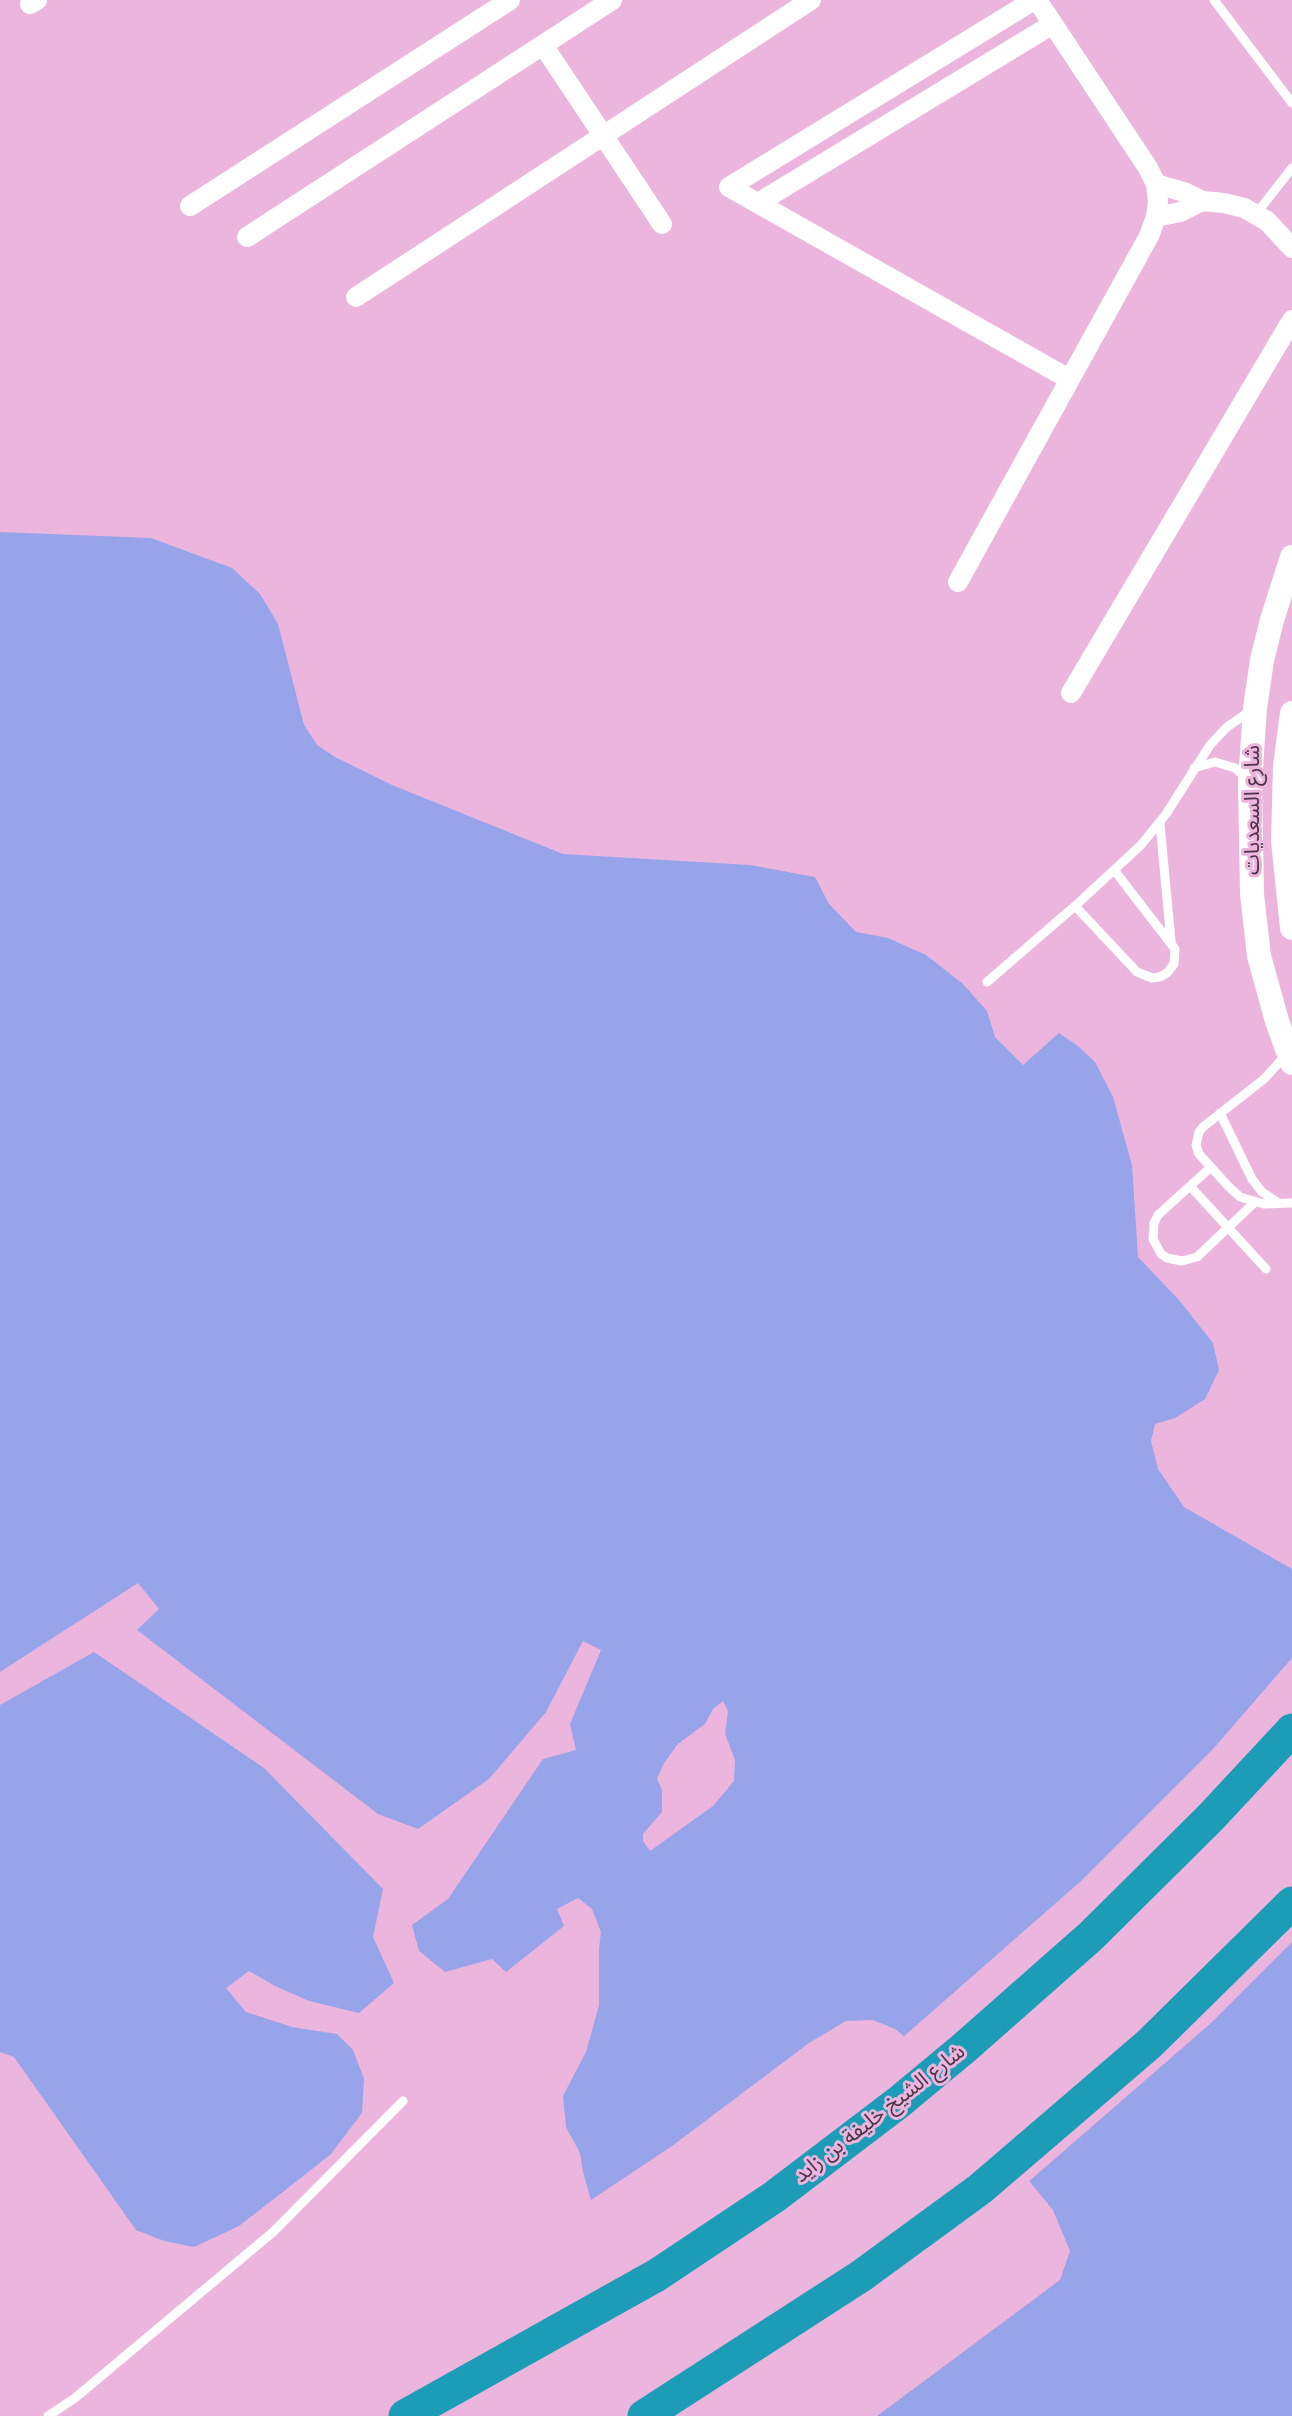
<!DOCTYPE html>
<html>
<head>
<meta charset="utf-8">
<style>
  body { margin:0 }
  canvas { display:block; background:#ebb5de }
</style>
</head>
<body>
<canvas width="1292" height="2416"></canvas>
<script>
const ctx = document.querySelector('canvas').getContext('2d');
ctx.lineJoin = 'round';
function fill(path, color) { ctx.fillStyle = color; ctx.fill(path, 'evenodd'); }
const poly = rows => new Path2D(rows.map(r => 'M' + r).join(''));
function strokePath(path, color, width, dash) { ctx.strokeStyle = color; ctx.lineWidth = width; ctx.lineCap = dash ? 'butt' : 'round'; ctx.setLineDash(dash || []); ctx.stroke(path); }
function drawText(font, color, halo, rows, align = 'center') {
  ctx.font = font + ' "Space Grotesk","Noto Sans Arabic",sans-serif'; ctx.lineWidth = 6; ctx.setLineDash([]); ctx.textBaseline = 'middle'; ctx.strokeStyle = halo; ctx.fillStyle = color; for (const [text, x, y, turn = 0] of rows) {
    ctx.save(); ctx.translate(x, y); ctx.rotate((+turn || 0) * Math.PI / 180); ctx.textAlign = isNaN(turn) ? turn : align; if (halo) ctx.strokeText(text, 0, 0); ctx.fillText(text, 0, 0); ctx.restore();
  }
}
fill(poly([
  [0,532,151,538,232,568,260,594,278,624,304,725,317,745,335,757,392,785,563,854,750,865,815,877,829,904,856,932,888,938,926,955,963,984,987,1011,995,1037,1023,1065,1059,1033,1078,1046,1095,1062,1113,1097,1132,1165,1138,1257,1179,1300,1213,1343,1219,1370,1205,1399,1175,1418,1155,1424,1151,1441,1158,1469,1184,1507,1292,1569,1292,2416,877,2416,1060,2280,1070,2251,1053,2210,920,2049,895,2029,873,2020,846,2021,809,2043,672,2146,591,2200,583,2172,580,2153,566,2127,563,2096,586,2052,599,2005,599,1949,601,1932,592,1909,578,1898,557,1909,564,1926,506,1972,492,1959,445,1972,419,1951,412,1925,448,1899,543,1759,576,1750,570,1724,601,1650,583,1641,546,1712,489,1779,418,1829,378,1814,137,1630,159,1609,138,1583,0,1672],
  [723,1701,728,1711,725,1734,735,1760,734,1781,713,1806,650,1851,643,1841,643,1834,662,1812,662,1790,657,1779,664,1763,678,1744,705,1724,713,1709],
  [94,1652,264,1768,383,1889,373,1937,394,1983,359,2013,309,2001,275,1986,249,1971,226,1988,246,2012,292,2027,337,2034,353,2050,364,2079,362,2113,331,2154,302,2177,239,2226,194,2247,164,2241,136,2230,14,2057,0,2052,0,1705]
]), '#97a4ea');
fill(poly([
  [1292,1658,1292,1942,1210,2024,1027,2183,918,2051,902,2038,1081,1881,1213,1749]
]), '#ebb5de');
strokePath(poly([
  [1214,0,1292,103],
  [1256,214,1292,168],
  [1194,768,1215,762,1235,768,1246,778],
  [1160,824,1171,941],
  [1075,906,1137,972,1152,978,1160,977,1167,973,1174,964,1175,949,1114,870],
  [987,982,1075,906,1141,845,1166,814,1210,745,1227,727,1253,709],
  [1286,1055,1264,1079,1203,1127,1199,1132,1196,1145,1199,1154,1228,1186,1240,1197,1264,1204,1292,1203],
  [1220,1113,1252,1179,1262,1192,1277,1202],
  [1211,1167,1158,1215,1154,1223,1153,1239,1161,1254,1167,1258,1182,1261,1197,1257,1255,1202],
  [1190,1186,1266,1269],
  [48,2416,75,2398,273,2232,403,2101]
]), '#fff', 9);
strokePath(poly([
  [1034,0,729,187,1069,379],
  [30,4,37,0],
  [543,45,662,224],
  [1156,184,1184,192,1202,201,1224,203,1244,208,1267,221,1292,248],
  [758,203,1053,24],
  [190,206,510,0],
  [1156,217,1180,212,1202,201],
  [247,237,612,0],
  [356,297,811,0],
  [958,582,1149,236,1156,217,1158,201,1156,184,1148,168,1037,0],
  [1071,693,1292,320]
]), '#fff', 20);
strokePath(poly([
  [1292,557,1272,620,1262,660,1255,708,1250,783,1252,894,1259,956,1277,1021,1292,1063],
  [1292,713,1285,766,1283,841,1292,928]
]), '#fff', 24);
strokePath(poly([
  [405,2416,657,2275,774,2197,899,2102,964,2048,1091,1936,1211,1817,1292,1730],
  [644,2416,861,2276,980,2189,1149,2044,1292,1903]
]), '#1c9cb6', 33);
drawText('21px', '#4a3445', '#ebb5de', [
  ["شارع السعديات",1253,810,-90],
  ["شارع الشيخ خليفة بن زايد",880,2114,-38]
]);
</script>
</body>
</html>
